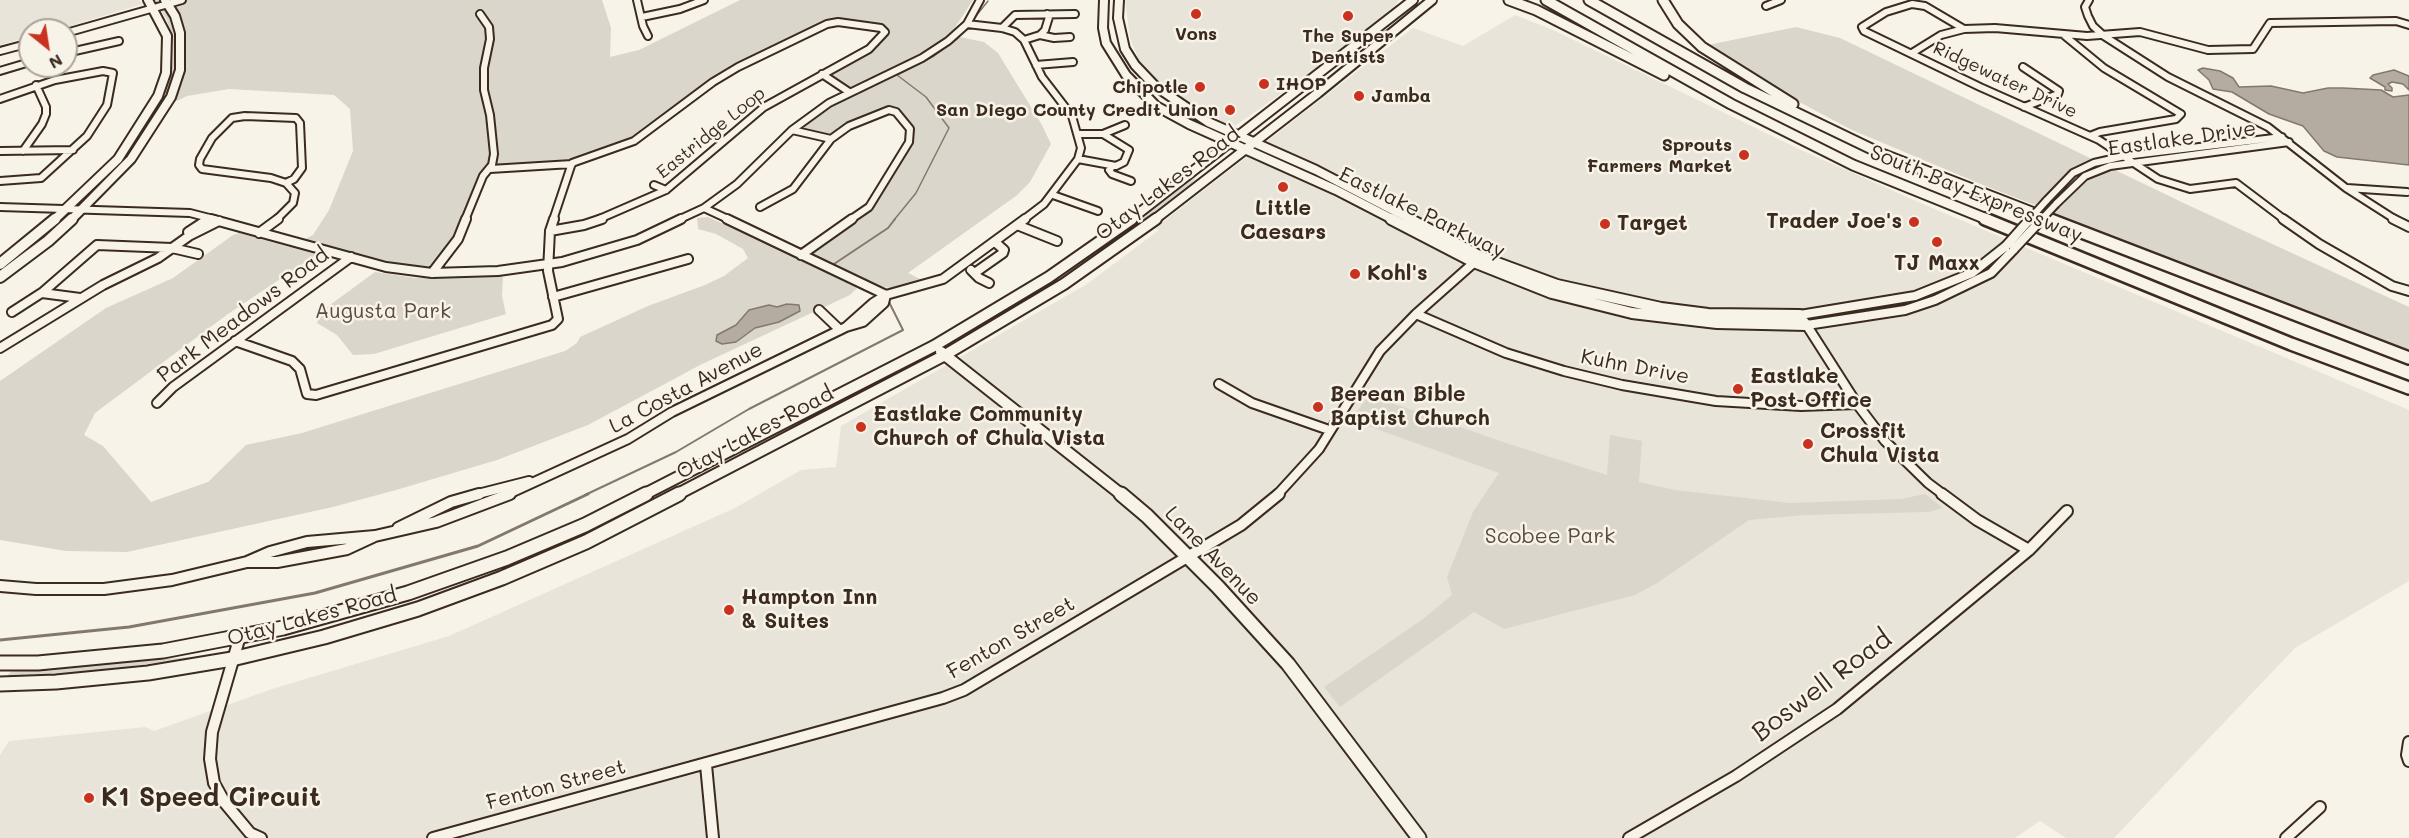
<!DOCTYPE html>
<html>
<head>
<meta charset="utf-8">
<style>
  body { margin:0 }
  #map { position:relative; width:2409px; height:838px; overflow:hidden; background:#f7f3e8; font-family:Mali,sans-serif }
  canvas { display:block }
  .north { position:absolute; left:18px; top:18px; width:60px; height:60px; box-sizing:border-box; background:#f7f3e8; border:2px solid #aca397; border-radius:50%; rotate:150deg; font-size:16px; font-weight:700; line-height:24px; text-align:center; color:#3b2a1e }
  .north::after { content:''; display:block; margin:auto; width:21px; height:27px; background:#c8321e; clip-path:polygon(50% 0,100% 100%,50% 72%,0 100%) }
</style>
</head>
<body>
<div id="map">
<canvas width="2409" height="838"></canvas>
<div class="north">N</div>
</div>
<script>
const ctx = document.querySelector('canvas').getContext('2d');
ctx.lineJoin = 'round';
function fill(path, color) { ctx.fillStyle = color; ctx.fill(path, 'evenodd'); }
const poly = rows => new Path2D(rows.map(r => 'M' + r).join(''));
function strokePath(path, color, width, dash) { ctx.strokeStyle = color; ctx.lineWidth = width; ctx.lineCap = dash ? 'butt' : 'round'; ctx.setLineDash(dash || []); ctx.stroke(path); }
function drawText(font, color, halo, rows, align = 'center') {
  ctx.font = font + ' Mali,sans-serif'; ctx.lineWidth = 5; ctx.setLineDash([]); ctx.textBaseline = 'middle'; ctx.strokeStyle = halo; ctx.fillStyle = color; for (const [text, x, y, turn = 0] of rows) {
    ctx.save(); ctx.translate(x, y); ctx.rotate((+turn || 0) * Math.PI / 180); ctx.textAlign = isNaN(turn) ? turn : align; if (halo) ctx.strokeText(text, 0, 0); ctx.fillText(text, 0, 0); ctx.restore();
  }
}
fill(poly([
  [0,0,139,0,143,4,57,30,30,30,30,37,0,45],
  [1125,0,1399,0,1394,8,1302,79,1235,126,1223,122,1175,94,1144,72,1130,38],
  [1515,15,1553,30,1801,150,1916,201,2409,410,2409,581,2295,648,2114,838,2066,838,2040,821,2015,838,0,838,0,755,9,741,145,727,154,731,272,689,449,636,735,508,801,470,836,467,841,426,1087,284,1159,230,1155,228,1413,28,1463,46]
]), '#e9e4d9');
fill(poly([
  [155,0,602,0,611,28,610,57,639,50,740,0,973,0,950,35,984,42,998,53,1042,125,1051,144,1030,182,1016,196,908,273,926,282,898,290,868,283,806,254,869,208,907,139,906,129,901,120,887,113,883,112,831,138,788,129,819,106,849,90,819,74,863,51,881,33,880,30,835,23,745,63,644,134,594,155,485,172,454,238,427,272,395,268,391,262,355,253,313,257,228,314,95,413,84,435,103,446,151,502,208,482,246,445,302,433,565,351,577,343,580,337,648,306,705,285,724,276,748,258,743,249,716,234,698,229,697,218,708,217,782,250,857,288,850,295,702,364,588,425,497,460,396,490,333,507,127,552,66,551,0,540,0,381,106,308,173,278,233,235,239,233,290,247,313,235,329,210,353,151,350,109,334,95,229,89,187,96,177,101,164,93,172,66,173,42,167,20],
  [1796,27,1840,38,2190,206,2409,307,2409,350,1983,185,1852,130,1786,95,1708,45],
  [1197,176,1188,188,1150,218,1061,281,1008,313,1022,300,1105,246],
  [375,272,416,278,503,276,502,296,506,314,374,354,353,355,337,335,317,323,319,313],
  [1369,395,1506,443,1607,475,1610,435,1642,441,1639,482,1675,490,1790,503,1901,499,1925,494,1943,508,1929,512,1805,515,1749,520,1657,583,1635,595,1504,629,1474,612,1340,707,1324,687,1423,619,1452,595,1447,577,1473,512,1499,473,1351,420],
  [205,656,83,673,6,676,12,671]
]), '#dbd6cb');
const water = poly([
  [2203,68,2220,71,2233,78,2239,87,2271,86,2303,93,2328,88,2343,88,2381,90,2393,97,2409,95,2409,165,2337,157,2324,151,2303,126,2269,114,2232,92,2213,89,2209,80,2198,70,2203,68],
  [2394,70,2409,76,2409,90,2403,84,2392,82,2388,84,2392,88,2392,91,2385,90,2385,87,2370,78,2373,75,2394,70],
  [787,304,799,305,800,311,779,322,755,328,736,342,722,344,716,341,717,335,736,325,749,310,769,305,777,307,787,304]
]);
fill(water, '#b4aca0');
strokePath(water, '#84786c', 1.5);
strokePath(poly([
  [972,21,988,1],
  [894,220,916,193,949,128,926,97,897,75,934,56,957,39,964,30]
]), '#84786c', 1.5);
strokePath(poly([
  [831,266,888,228,895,219],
  [585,495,676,452,749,409,903,330,888,300]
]), '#84786c', 2);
strokePath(poly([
  [0,640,129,627,315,593,478,546,588,494]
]), '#84786c', 3);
const minorFar2 = poly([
  [637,0,643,26,648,36],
  [2089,0,2085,7,2088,16,2093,26,2104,36,2168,77,2268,127,2346,188,2396,220],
  [1766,6,1781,0],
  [642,17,680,9,704,0],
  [967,24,1002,28,1015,32,1024,40,1042,77,1072,116,1081,148,1078,159,1044,204,1023,220],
  [1002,28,1015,15,1075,14],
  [1964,29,1925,6,1912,4,1886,12,1862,27,1864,31,1980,87,2099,140,2158,179,2190,189,2236,183,2285,220],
  [66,33,182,0],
  [1040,35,1054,38,1070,37],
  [2065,36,2104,68,2181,114,2176,119,2100,132,2090,136],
  [1024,40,1040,35,1045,30,1049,17,1047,14],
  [0,51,30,43],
  [66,53,119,41],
  [1912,53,1941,35,1964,29,1995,28,2087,36,2140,32,2208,50,2253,49,2270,23,2396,21,2409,25],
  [1036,65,1073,62],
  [2023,67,2059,91,2058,94,2024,107],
  [0,71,30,62],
  [822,74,849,92],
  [0,99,55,80,103,71,113,73,107,105,87,136,41,178,0,181],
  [245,116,296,118,300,123,302,168,294,179,286,183,271,178,202,169,199,165,200,159,212,138,232,118,245,116],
  [792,130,831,139],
  [1078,134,1103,134,1129,150,1124,162,1116,166,1078,159],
  [1103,134,1125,125],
  [0,151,73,150],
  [23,151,42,124,46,114,46,107,36,85],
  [1113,166,1109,170,1112,174,1131,181],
  [490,169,572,164],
  [654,185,666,190],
  [2347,188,2407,192],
  [1053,195,1098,211],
  [2046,201,2073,173,2094,163,2125,156,2282,137],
  [2056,204,2085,176,2110,166,2289,142],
  [0,207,190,213,217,220],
  [760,207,793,189,831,139,849,126,889,110,896,112,910,129,909,142,869,207,850,220],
  [704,208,730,220],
  [205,220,209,218],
  [276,220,293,203,295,193,286,183],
  [465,220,483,176,492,165,494,154,490,115,484,90,484,68,490,39,489,27,480,14],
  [553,220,572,163,634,141,713,82,738,67,827,24,838,22,881,28,885,32,869,49,764,107,666,190,597,220],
  [678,220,704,208,737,184,792,130,829,103,922,58,948,41,967,24,980,0]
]);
const minorFar1 = poly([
  [208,219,188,232,189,236,219,221],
  [211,219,386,267,432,273,498,271,562,262,637,240,681,219],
  [727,219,886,295],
  [2283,219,2319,244,2392,286,2409,291],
  [2393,219,2409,227],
  [1017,225,1057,241],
  [550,231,554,219],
  [550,231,584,225,602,219],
  [259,233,278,219],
  [801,255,852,219],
  [971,270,979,278,989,283],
  [976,272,1003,253,1004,250,995,242],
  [432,273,458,239,466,219],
  [42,293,80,298],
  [886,295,884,303,863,322,846,327,873,303,886,295],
  [886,295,943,279,1025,219],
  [553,297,688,259],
  [819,310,840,330],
  [12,312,43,292,97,245,172,248,198,254],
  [1416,314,1506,353,1564,371,1622,385,1716,401,1801,406,1857,404],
  [1800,315,1915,296,1972,273,2006,246],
  [1804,321,1857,404,1885,441,1928,483,1944,495],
  [1807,325,1905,310,1935,300,1991,273,2014,249],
  [235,341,292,361,300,369,307,394,316,395,552,325,558,319,548,271,550,231],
  [0,348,103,285,158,258,189,236],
  [1219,384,1252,403,1329,430],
  [157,403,173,387,351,257],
  [474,495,529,481],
  [506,495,628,439,672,412,846,327],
  [1277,495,1319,449,1380,351,1416,314,1478,259]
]);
const minor = poly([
  [1942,494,1977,520,2029,550],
  [398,528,451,502,479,494],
  [248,562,277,562,347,549,375,536],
  [0,586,36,589,104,589,172,580,247,562,270,552,307,542,375,536,436,522,510,494],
  [240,636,212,732,210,759,214,783,225,803,250,833,261,838],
  [2409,742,2407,755,2409,761],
  [706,765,713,838],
  [433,838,943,698,964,690,1241,525,1279,494],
  [1629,838,1736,776,1837,709,2029,550,2067,511],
  [2286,838,2320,807]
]);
const majorFar2 = poly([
  [1104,0,1103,28,1106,43,1126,75,1156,106,1189,124,1336,190,1394,220],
  [1119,0,1118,18,1125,49,1135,65,1155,86,1208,122,1316,170,1412,220],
  [54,220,118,159,158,96,166,73,167,36,148,0],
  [71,220,131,159,171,97,180,70,180,33,175,16,165,0],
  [1130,220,1413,0],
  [1154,220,1318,93,1432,0]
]);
const majorFar1 = poly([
  [1391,219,1474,262,1552,293,1632,313,1717,323,1807,325],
  [1409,219,1481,257,1557,285,1661,308,1708,314,1800,315],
  [0,264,55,219],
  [0,277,48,241,72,219],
  [941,352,1122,495],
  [643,495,934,346,1049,277,1132,219],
  [676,495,945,355,1064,284,1156,219]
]);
const major = poly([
  [1121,494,1147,516,1218,587,1288,664,1419,838],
  [0,663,38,663,163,651,283,628,408,593,507,558,585,525,646,494],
  [0,684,56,682,148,673,232,659,324,637,418,609,502,578,586,542,679,494]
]);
const highwayFar1 = poly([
  [1509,0,1536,10,1664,75],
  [1546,0,1731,104,1853,165,1989,220],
  [1589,0,1745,88,1882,154,2052,220],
  [1663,0,1678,24,1702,47,1793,104]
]);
const highway = poly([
  [1985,219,2291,344,2409,388],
  [2048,219,2409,358]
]);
strokePath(minorFar2, '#3b2a1e', 10);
strokePath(minorFar1, '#3b2a1e', 12);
strokePath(minor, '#3b2a1e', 14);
strokePath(majorFar2, '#3b2a1e', 12);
strokePath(majorFar1, '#3b2a1e', 14);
strokePath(major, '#3b2a1e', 17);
strokePath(highwayFar1, '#3b2a1e', 13);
strokePath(highway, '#3b2a1e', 16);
strokePath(minorFar2, '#f7f3e8', 6);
strokePath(minorFar1, '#f7f3e8', 8);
strokePath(minor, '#f7f3e8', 10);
strokePath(majorFar2, '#f7f3e8', 8);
strokePath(majorFar1, '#f7f3e8', 10);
strokePath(major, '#f7f3e8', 13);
strokePath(highwayFar1, '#f7f3e8', 9);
strokePath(highway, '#f7f3e8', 11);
const minorBridgeFar1 = poly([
  [2029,220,2046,201],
  [2041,220,2056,204]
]);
const minorBridge = poly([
  [2006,246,2030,219],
  [2014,249,2042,219]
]);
strokePath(minorBridgeFar1, '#3b2a1e', 10, []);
strokePath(minorBridge, '#3b2a1e', 12, []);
strokePath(minorBridgeFar1, '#f7f3e8', 6);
strokePath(minorBridge, '#f7f3e8', 8);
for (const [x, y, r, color] of [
  [1196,14,6,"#c8321e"],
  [1348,16,6,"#c8321e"],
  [1264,84,6,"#c8321e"],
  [1200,87,6,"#c8321e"],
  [1359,96,6,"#c8321e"],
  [1230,110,6,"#c8321e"],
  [1744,155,6,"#c8321e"],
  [1283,187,6,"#c8321e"],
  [1914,222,6,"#c8321e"],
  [1605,224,6,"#c8321e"],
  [1937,242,6,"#c8321e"],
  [1355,274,6,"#c8321e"],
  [1738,389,6,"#c8321e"],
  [1318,407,6,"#c8321e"],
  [861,427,6,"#c8321e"],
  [1808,444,6,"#c8321e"],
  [729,610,6,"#c8321e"],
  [89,798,6,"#c8321e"]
]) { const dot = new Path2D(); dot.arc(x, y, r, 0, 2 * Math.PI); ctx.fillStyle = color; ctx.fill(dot); strokePath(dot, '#f7f3e8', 2); }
drawText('bold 18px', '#3b2a1e', '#f7f3e8', [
  ["Vons",1196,34,"center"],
  ["The Super",1348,36,"center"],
  ["Dentists",1348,57,"center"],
  ["IHOP",1276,84,"left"],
  ["Chipotle",1188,87],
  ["Jamba",1371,96,"left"],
  ["San Diego County Credit Union",1218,110],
  ["Sprouts",1732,145],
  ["Farmers Market",1732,166]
], 'right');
drawText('18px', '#3b2a1e', '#f7f3e8', [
  ["Ridgewater Drive",2005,80,25],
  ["Eastridge Loop",711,133,-39]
]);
drawText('21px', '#3b2a1e', '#f7f3e8', [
  ["Eastlake Drive",2182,139,-8],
  ["Otay Lakes Road",1168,184,-37],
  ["South Bay Expressway",1976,194,22],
  ["Eastlake Parkway",1422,213,26],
  ["Park Meadows Road",243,315,-37],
  ["Kuhn Drive",1635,367,11],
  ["La Costa Avenue",686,388,-28],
  ["Otay Lakes Road",755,433,-28],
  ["Lane Avenue",1213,556,46],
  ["Otay Lakes Road",312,617,-15],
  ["Fenton Street",1011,638,-30],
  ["Fenton Street",556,785,-15]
]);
drawText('bold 21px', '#3b2a1e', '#f7f3e8', [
  ["Little",1283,209,"center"],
  ["Caesars",1283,233,"center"],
  ["Trader Joe's",1902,222,"right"],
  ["Target",1617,224],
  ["TJ Maxx",1937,264,"center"],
  ["Kohl's",1367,274],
  ["Eastlake",1750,377],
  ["Post Office",1750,401],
  ["Berean Bible",1330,395],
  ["Baptist Church",1330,419],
  ["Eastlake Community",873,415],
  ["Church of Chula Vista",873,439],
  ["Crossfit",1820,432],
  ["Chula Vista",1820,456],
  ["Hampton Inn",741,598],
  ["& Suites",741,622]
], 'left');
drawText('21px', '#5b4c41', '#f7f3e8', [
  ["Augusta Park",383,312],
  ["Scobee Park",1550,537]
]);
drawText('26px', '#3b2a1e', '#f7f3e8', [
  ["Boswell Road",1822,686,-37]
]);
drawText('bold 26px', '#3b2a1e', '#f7f3e8', [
  ["K1 Speed Circuit",101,798]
], 'left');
</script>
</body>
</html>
